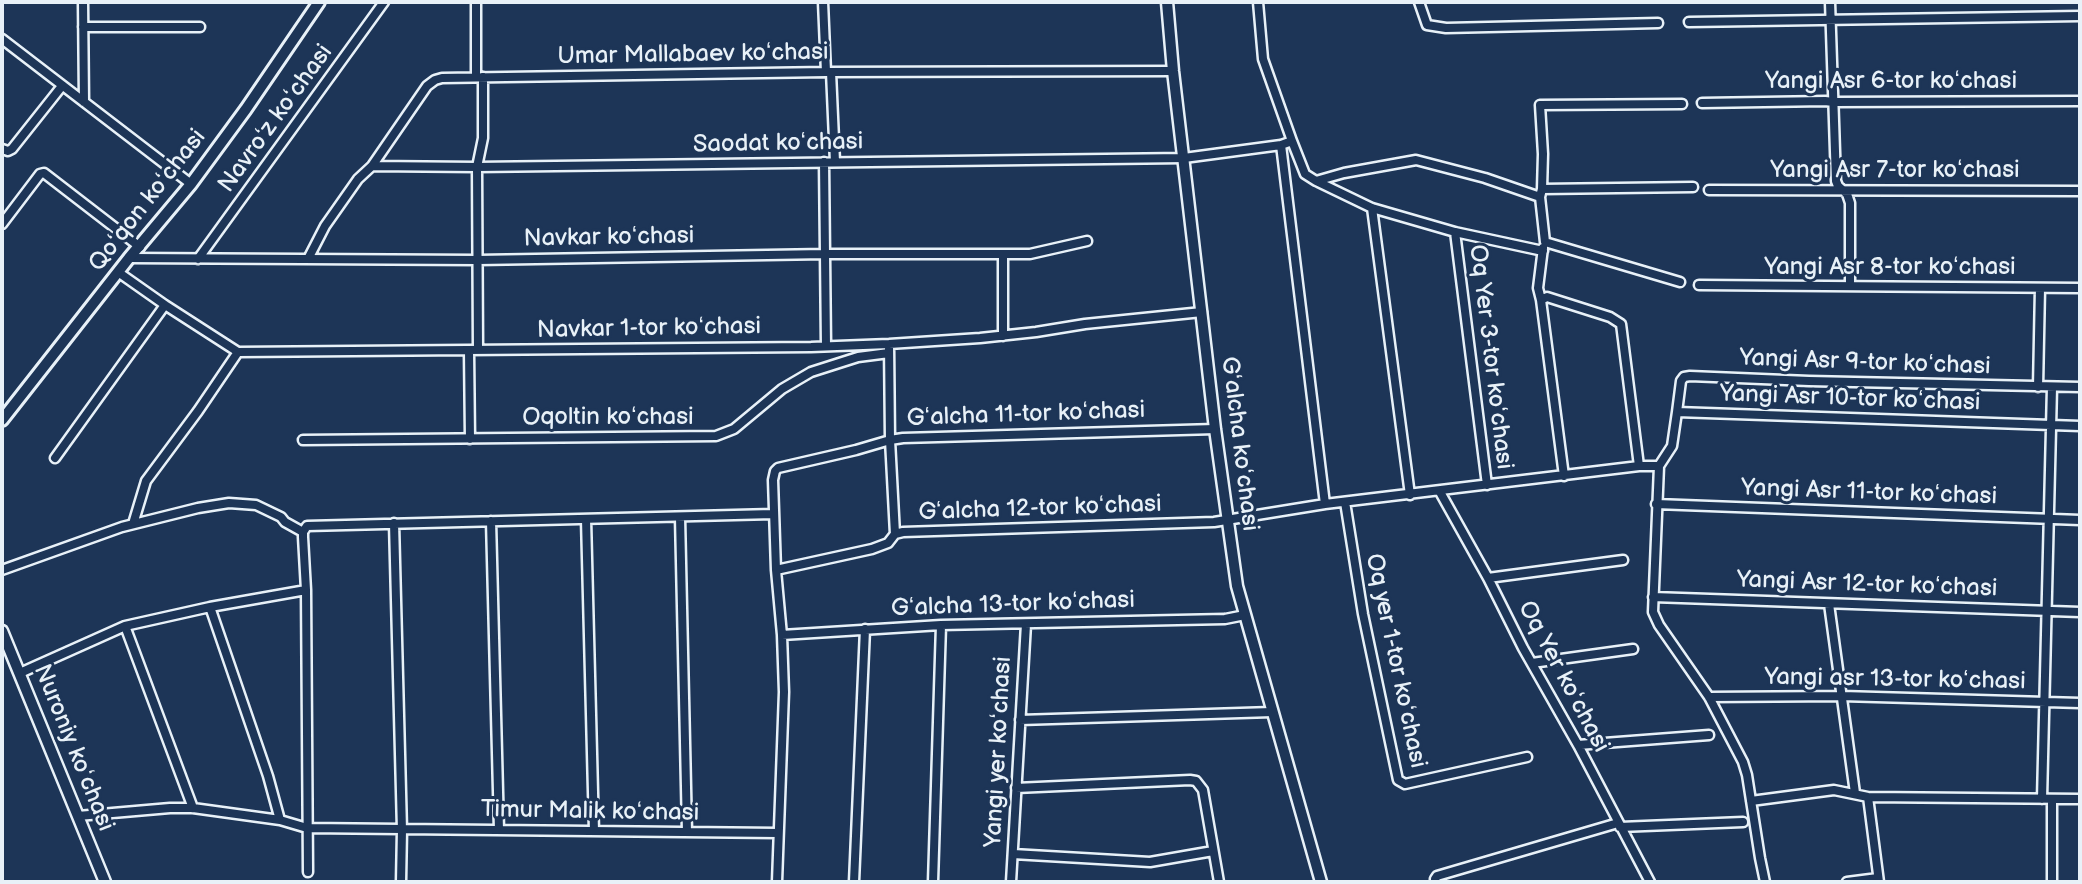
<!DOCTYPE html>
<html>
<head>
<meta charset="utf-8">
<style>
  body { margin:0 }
  #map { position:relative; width:2082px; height:884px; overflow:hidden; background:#1d3557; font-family:"Balsamiq Sans",sans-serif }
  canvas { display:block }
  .frame { position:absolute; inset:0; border:4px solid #e8f1f8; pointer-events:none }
</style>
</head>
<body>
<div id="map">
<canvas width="2082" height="884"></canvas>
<div class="frame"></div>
</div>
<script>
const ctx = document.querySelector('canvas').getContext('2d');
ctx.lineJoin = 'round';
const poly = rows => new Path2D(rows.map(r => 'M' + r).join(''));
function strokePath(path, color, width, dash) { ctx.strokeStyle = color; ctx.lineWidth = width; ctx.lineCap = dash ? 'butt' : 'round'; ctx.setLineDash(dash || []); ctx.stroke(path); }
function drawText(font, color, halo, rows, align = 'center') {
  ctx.font = font + ' "Balsamiq Sans",sans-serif'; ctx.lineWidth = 6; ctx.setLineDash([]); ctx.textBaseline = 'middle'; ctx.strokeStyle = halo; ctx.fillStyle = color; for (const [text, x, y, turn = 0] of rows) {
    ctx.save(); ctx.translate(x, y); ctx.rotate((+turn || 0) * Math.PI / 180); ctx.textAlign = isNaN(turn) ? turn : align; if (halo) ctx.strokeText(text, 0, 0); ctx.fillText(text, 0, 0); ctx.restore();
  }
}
const minor = poly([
  [83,2,84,102],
  [476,2,476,77],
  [823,2,826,72],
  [1258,2,1263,59,1292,141],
  [1419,2,1427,25,1446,28,1658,23],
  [1830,2,1836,181,1838,186,1847,194,1850,203,1850,286],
  [1689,22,2080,16],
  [83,27,200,27],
  [2,39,191,184],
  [831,72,835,162],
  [1702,103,1825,101,1833,102,2080,101],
  [1281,145,1325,504],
  [2,149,8,151,12,149,62,86],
  [824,162,826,346],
  [372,166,477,167,1184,158,1281,145,1292,141,1305,174,1316,181,1344,173,1416,160,1485,178,1540,197,1542,189,1693,187],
  [1316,181,1372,208,1455,232,1543,251],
  [1542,189,1543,154,1540,105,1682,104],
  [1709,190,2080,191],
  [1540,197,1545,242,1680,282],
  [1372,208,1410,495],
  [2,224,40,174,44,173,140,247],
  [1455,232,1487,485],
  [1003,254,1003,336],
  [129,258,478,260,825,254,1030,254,1087,241],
  [198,259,384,2],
  [308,259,325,226,358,179,372,166,427,86,435,80,442,78,826,72,1173,71],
  [118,272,165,305,238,352,811,347,889,344,980,338,1036,332,1085,324,1202,312],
  [1699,285,2080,288],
  [1541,300,1538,288,1543,248],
  [478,350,477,167,483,138,483,77],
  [469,351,470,439],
  [2038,387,2040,288],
  [1677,412,1681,381,1684,377,1690,376,1809,381,2080,387],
  [303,440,716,436,734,429,782,389,811,372,858,357,889,353],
  [55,458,165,305],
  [1564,476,1541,300,1547,297,1610,317,1621,324,1639,466],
  [1440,492,1488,578,1523,648,1578,745,1650,882],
  [1345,502,1363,614,1398,780,1405,784,1527,757],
  [1656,504,2080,520],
  [680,517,687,832],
  [586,519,594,831],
  [491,521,499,830],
  [394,523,402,830,401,882],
  [133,524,146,481,198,411,238,352],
  [895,534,890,440,903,438,1215,429],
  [2,570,122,527,198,508,229,503,256,505,281,517,285,522,303,532],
  [776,570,872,549,888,543,895,534,903,532,1214,522,1325,504,1639,466,1659,466],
  [1488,578,1623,560],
  [1653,597,2080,612],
  [1829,604,1855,793],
  [210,607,268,776,280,820],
  [125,626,193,808],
  [782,635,941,625,1225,619,1245,615],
  [1532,663,1633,649],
  [20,673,125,626,210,607,306,590],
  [1709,697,1842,696,2080,703],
  [1020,720,1272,712],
  [1578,745,1709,735],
  [1016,788,1190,780,1196,781,1203,790,1219,882],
  [1868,797,1879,882],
  [2042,799,2052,387],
  [2052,799,2052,882],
  [1751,801,1834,790,1868,797,2080,799],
  [78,816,170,808,193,808,280,820,307,828,778,833],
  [1620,827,1743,822],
  [1013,854,1150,862,1213,851],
  [308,872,306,590,303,537,303,532,307,526,773,514],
  [777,882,784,692,782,635,776,570,773,480,775,471,778,468,856,450,890,440,889,344],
  [854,882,865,629],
  [933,882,941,625],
  [1011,882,1026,624],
  [1436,882,1435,879,1437,876,1618,823],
  [1765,882,1760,858,1747,775,1743,762,1709,697,1659,625,1653,612,1659,466,1672,446,1677,412,2080,426],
  [1847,882,1878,878]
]);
const tertiary = poly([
  [1167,2,1173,71,1215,429,1237,586,1321,882],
  [2,631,105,882]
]);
const secondary = poly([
  [2,420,129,258,191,184,246,109,319,2]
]);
strokePath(minor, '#e8f1f8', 13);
strokePath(tertiary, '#e8f1f8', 15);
strokePath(secondary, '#e8f1f8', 16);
strokePath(minor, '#1d3557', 8);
strokePath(tertiary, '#1d3557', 10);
strokePath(secondary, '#1d3557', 10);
drawText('24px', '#e8f1f8', '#1d3557', [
  ["Umar Mallabaev koʻchasi",693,55,-1],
  ["Yangi Asr 6-tor koʻchasi",1891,82],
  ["Navroʻz koʻchasi",276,119,-54],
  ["Saodat koʻchasi",778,144,-1],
  ["Yangi Asr 7-tor koʻchasi",1895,171],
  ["Qoʻqon koʻchasi",148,201,-52],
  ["Navkar koʻchasi",609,238,-1],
  ["Yangi Asr 8-tor koʻchasi",1890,268],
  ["Navkar 1-tor koʻchasi",649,329,-1],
  ["Oq Yer 3-tor koʻchasi",1490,357,83],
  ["Yangi Asr 9-tor koʻchasi",1865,363,2],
  ["Yangi Asr 10-tor koʻchasi",1850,399,2],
  ["Gʻalcha 11-tor koʻchasi",1026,415,-2],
  ["Oqoltin koʻchasi",608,418],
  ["Gʻalcha koʻchasi",1239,444,83],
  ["Yangi Asr 11-tor koʻchasi",1869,493,2],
  ["Gʻalcha 12-tor koʻchasi",1040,509,-2],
  ["Yangi Asr 12-tor koʻchasi",1867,585,2],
  ["Gʻalcha 13-tor koʻchasi",1013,605,-2],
  ["Oq yer 1-tor koʻchasi",1395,661,78],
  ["Oq Yer koʻchasi",1563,677,62],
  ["Yangi asr 13-tor koʻchasi",1895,680,1],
  ["Nuroniy koʻchasi",73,748,68],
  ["Yangi yer koʻchasi",999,752,-87],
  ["Timur Malik koʻchasi",590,812,1]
]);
</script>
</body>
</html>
